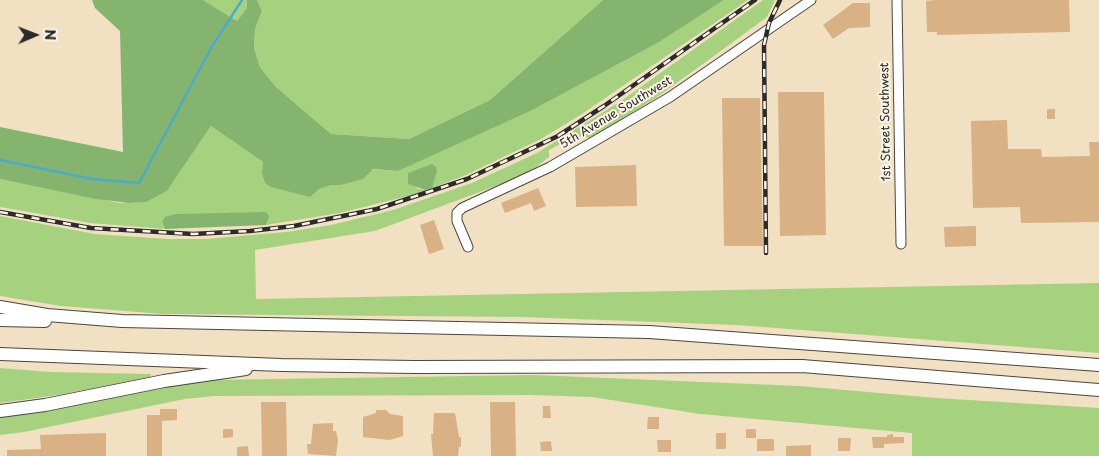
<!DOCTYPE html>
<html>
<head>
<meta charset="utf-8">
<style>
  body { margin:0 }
  #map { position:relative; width:1099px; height:456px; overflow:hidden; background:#f1e1c2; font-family:"Playpen Sans",sans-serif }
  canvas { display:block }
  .north { position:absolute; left:10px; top:10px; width:50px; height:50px; -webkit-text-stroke:4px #fcf5e5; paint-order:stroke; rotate:89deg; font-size:14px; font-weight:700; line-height:20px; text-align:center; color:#2b2b2b }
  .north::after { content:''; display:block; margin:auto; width:18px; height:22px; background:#2b2b2b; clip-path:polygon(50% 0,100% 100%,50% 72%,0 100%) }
</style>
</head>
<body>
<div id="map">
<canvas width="1099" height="456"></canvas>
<div class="north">N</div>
</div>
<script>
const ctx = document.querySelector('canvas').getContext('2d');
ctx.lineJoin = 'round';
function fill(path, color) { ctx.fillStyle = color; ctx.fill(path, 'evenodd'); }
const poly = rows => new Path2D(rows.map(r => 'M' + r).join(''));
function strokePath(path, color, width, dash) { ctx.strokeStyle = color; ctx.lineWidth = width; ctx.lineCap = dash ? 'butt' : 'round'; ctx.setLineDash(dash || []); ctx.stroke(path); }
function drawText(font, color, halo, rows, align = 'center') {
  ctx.font = font + ' "Playpen Sans",sans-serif'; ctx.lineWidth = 4; ctx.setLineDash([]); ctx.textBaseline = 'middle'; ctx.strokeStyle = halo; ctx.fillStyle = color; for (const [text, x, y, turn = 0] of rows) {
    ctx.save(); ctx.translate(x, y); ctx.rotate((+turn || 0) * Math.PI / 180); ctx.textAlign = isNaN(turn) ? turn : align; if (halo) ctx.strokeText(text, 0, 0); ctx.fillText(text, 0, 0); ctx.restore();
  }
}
fill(poly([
  [203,0,247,0,247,8,237,21],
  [257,0,603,0,490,100,409,139,331,134,276,87,260,67,254,48,255,29,262,11],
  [724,0,748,0,582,114,541,139,466,175,432,188,432,183,415,188,426,190,408,196,340,213,266,225,266,223,244,214,176,214,162,222,165,229,90,223,0,207,0,179,120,203,145,202,167,191,211,126,263,162,398,171,661,41],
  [763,0,775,0,767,17,707,61,657,97,591,138,576,136,549,150,549,157,535,168,512,180,375,231,255,250,256,299,1099,283,1099,353,737,325,522,317,164,314,61,306,0,296,0,216,95,234,168,239,206,239,286,232,331,225,393,210,472,183,537,153,621,101],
  [0,368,50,372,151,374,150,377,58,395,0,403],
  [534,375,800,386,936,398,1099,408,1099,456,912,456,912,433,700,414,592,397,532,395,214,396,185,399,24,432,0,435,0,417,38,413,172,385,210,380]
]), '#a6d27f');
fill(poly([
  [92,0,203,0,237,21,247,8,247,0,257,0,262,11,255,29,254,48,260,67,276,87,331,134,409,139,490,100,603,0,724,0,661,41,530,111,398,171,373,169,363,179,341,185,331,185,319,189,310,197,271,187,265,183,262,173,263,162,211,126,167,191,146,202,129,203,96,199,0,179,0,127,123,152,120,31,95,8],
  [432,164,436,167,437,171,432,188,426,190,408,184,408,173],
  [266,212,269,216,266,225,165,229,162,222,165,217,176,214]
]), '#84b46e');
strokePath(poly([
  [0,160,92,179,139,183,211,48,242,0]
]), '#4bacca', 2.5);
fill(poly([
  [936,0,1069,0,1070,32,937,35,937,32,927,32,926,1],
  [853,3,870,3,870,27,849,28,833,39,823,25],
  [778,92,824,92,826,235,780,236],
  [722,98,760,98,763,246,724,246],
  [1047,109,1055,109,1055,119,1047,119],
  [1007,120,1008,149,1041,149,1042,157,1090,156,1089,142,1099,142,1099,222,1021,223,1020,207,973,208,971,121],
  [636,165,637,206,576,207,575,167],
  [538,188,546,206,534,211,531,203,505,213,501,203],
  [434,220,444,249,429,254,420,225],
  [976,226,976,246,945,247,944,227],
  [261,402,286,402,287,456,262,456],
  [490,402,515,402,516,456,491,456],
  [543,406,550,406,551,418,543,418],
  [160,409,177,409,177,420,162,421,162,456,147,456,147,415,160,415],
  [376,410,386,410,390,414,403,416,403,436,390,440,363,437,363,417,376,413],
  [434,413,455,413,459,437,461,437,461,447,459,447,458,456,433,456,431,434,433,434],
  [648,417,659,417,659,429,647,429],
  [333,423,333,431,336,431,338,440,336,456,308,454,307,444,311,444,313,424],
  [223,429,233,429,233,437,223,438],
  [746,429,756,429,756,438,746,438],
  [106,433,106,456,7,456,7,450,41,449,40,435],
  [716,433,726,433,726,449,716,449],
  [893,434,893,437,904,437,904,443,884,444,884,448,873,448,872,437,887,437,887,435],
  [838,438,851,438,850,451,838,451],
  [757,439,774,439,774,451,757,451],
  [657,440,671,440,671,452,658,452],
  [551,441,552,451,541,451,540,442],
  [811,445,811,456,786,456,786,446],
  [248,446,249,456,237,456,237,447]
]), '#d8b185');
const minor = poly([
  [897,0,901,244],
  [468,247,457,221,457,213,462,208,550,167,670,97,811,0]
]);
const highway = poly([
  [0,307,47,315,122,321,649,332,1099,365],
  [0,320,45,321],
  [0,354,281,365,414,367,802,366,1099,390],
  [0,411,45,405,164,381,246,369]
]);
strokePath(minor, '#494642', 11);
strokePath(highway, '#494642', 14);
strokePath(minor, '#fff', 9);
strokePath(highway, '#fff', 12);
const rail = poly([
  [0,212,91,228,193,234,250,231,294,226,377,209,467,179,558,136,604,106,755,0],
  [766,253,764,45,769,23,780,0]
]);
strokePath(rail, '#2b2b2b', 4.5);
strokePath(rail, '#fcf5e5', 2.5, [8]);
drawText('12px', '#2b2b2b', '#fcf5e5', [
  ["5th Avenue Southwest",616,113,-31],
  ["1st Street Southwest",886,122,-91]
]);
</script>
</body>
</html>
